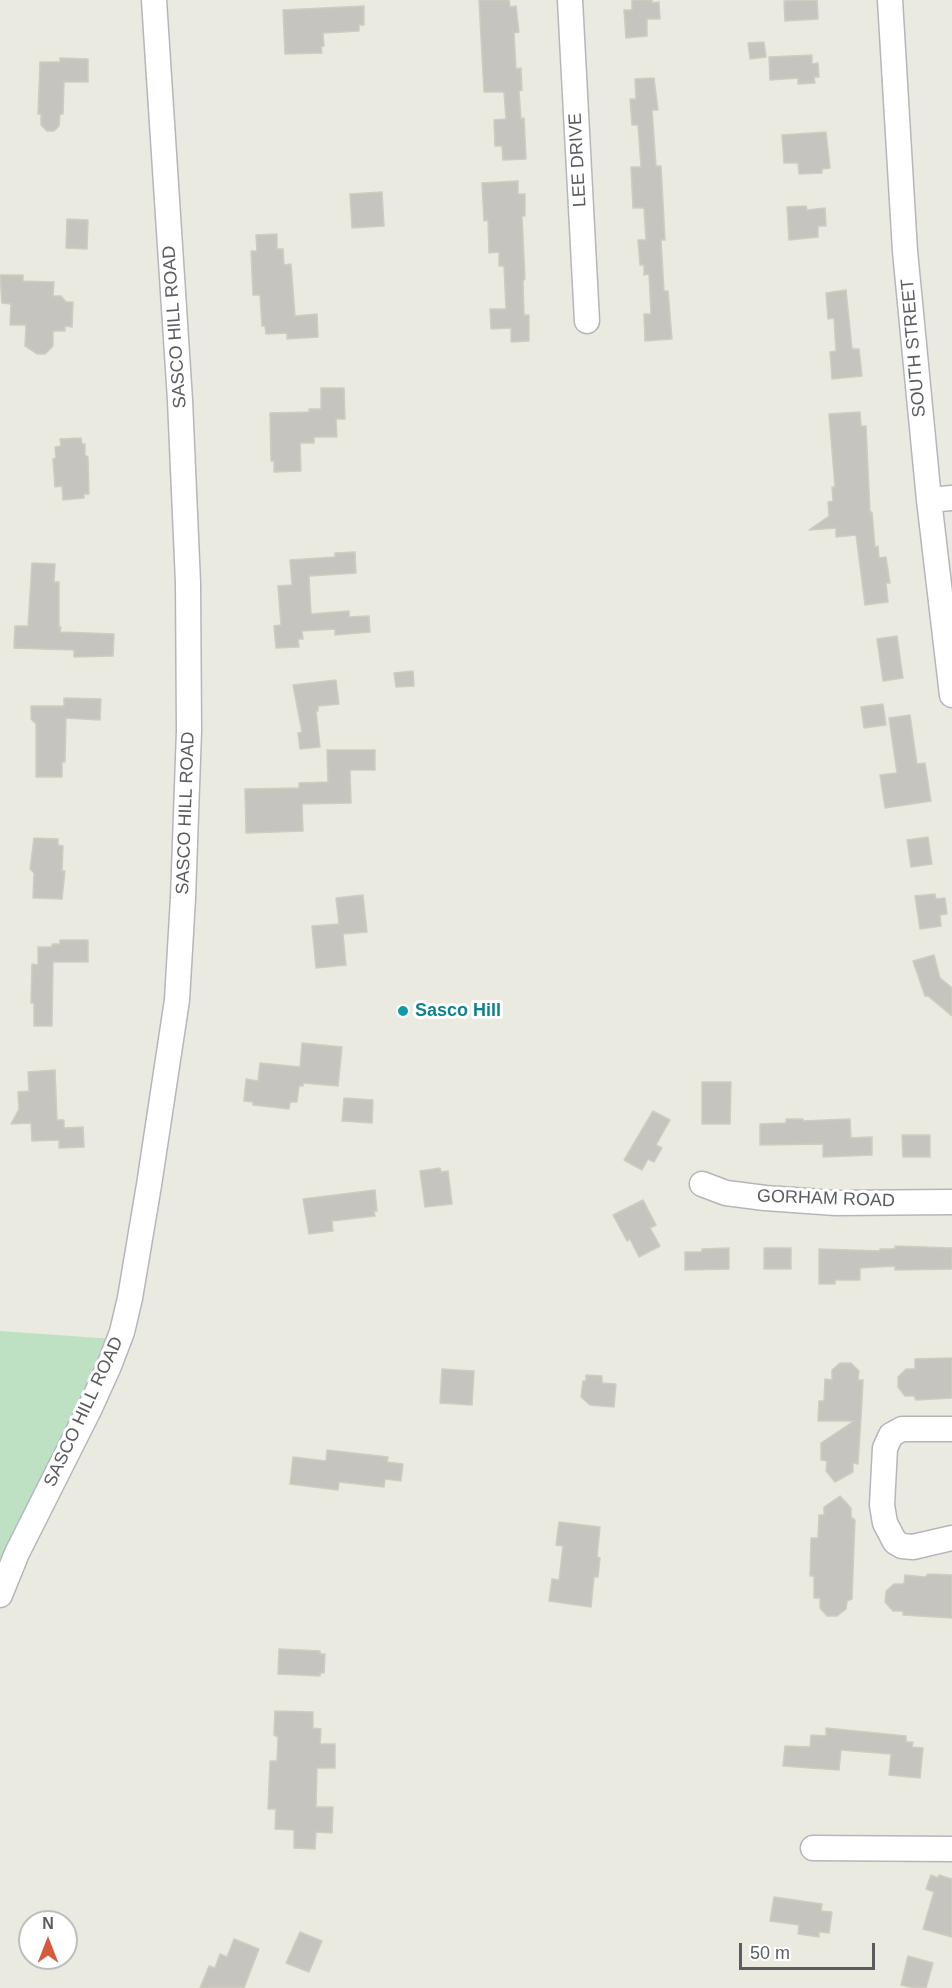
<!DOCTYPE html>
<html>
<head>
<meta charset="utf-8">
<style>
  body { margin:0 }
  #map { position:relative; width:952px; height:1988px; overflow:hidden; background:#ebeae1; font-family:Arial,sans-serif }
  canvas { display:block }
  .north { position:absolute; left:18px; top:1910px; width:60px; height:60px; box-sizing:border-box; background:#fff; border:2px solid #bdbebf; border-radius:50%; rotate:0deg; font-size:16px; font-weight:700; line-height:24px; text-align:center; color:#5a5c60 }
  .north::after { content:''; display:block; margin:auto; width:21px; height:27px; background:#d7583a; clip-path:polygon(50% 0,100% 100%,50% 72%,0 100%) }
  .scale { position:absolute; left:739px; top:1943px; width:136px; height:27px; box-sizing:border-box; border:3px solid #5a5c60; border-top:0; padding-left:8px; font-size:18px; line-height:21px; white-space:nowrap; color:#5a5c60; -webkit-text-stroke:4px #fff; paint-order:stroke }
</style>
</head>
<body>
<div id="map">
<canvas width="952" height="1988"></canvas>
<div class="north">N</div>
<div class="scale">50 m</div>
</div>
<script>
const ctx = document.querySelector('canvas').getContext('2d');
ctx.lineJoin = 'round';
function fill(path, color) { ctx.fillStyle = color; ctx.fill(path, 'evenodd'); }
const poly = rows => new Path2D(rows.map(r => 'M' + r).join(''));
function strokePath(path, color, width, dash) { ctx.strokeStyle = color; ctx.lineWidth = width; ctx.lineCap = dash ? 'butt' : 'round'; ctx.setLineDash(dash || []); ctx.stroke(path); }
function drawText(font, color, halo, rows, align = 'center') {
  ctx.font = font + ' Arial,sans-serif'; ctx.lineWidth = 6; ctx.setLineDash([]); ctx.textBaseline = 'middle'; ctx.strokeStyle = halo; ctx.fillStyle = color; for (const [text, x, y, turn = 0] of rows) {
    ctx.save(); ctx.translate(x, y); ctx.rotate((+turn || 0) * Math.PI / 180); ctx.textAlign = isNaN(turn) ? turn : align; if (halo) ctx.strokeText(text, 0, 0); ctx.fillText(text, 0, 0); ctx.restore();
  }
}
fill(poly([
  [0,1331,114,1339,0,1581]
]), '#bfe1c3');
const building = poly([
  [479,0,509,0,510,7,516,6,519,32,514,33,516,69,521,68,522,90,519,91,521,119,524,118,526,159,503,160,502,146,495,146,494,120,506,119,504,92,484,92,479,0],
  [632,0,652,0,652,3,659,2,660,19,647,19,647,36,626,38,624,10,632,10,632,0],
  [817,0,818,19,785,21,784,1,817,0],
  [364,6,364,25,359,25,359,31,323,33,324,46,321,47,322,53,285,54,283,10,364,6],
  [764,42,766,57,750,59,748,43,764,42],
  [812,55,812,64,818,63,819,77,814,77,815,83,798,84,798,78,770,80,769,57,812,55],
  [60,58,88,59,88,82,64,82,63,114,60,114,59,126,54,131,47,131,41,125,41,114,38,114,40,62,60,62,60,58],
  [654,78,658,110,652,110,656,166,661,166,665,240,661,240,664,291,668,291,672,339,645,341,644,314,651,314,649,274,644,275,644,265,640,265,638,240,646,240,644,208,633,208,631,167,641,167,638,125,632,125,630,99,636,99,635,79,654,78],
  [826,132,830,168,822,169,822,173,799,174,798,163,784,163,782,135,826,132],
  [518,181,518,194,525,194,525,216,522,216,525,279,523,281,524,315,529,315,529,341,511,342,511,328,491,329,490,309,506,309,504,266,499,266,499,252,489,253,488,220,484,221,482,183,518,181],
  [382,192,384,226,352,228,350,194,382,192],
  [806,206,807,210,825,208,826,226,818,226,818,237,789,240,787,207,806,206],
  [67,219,88,220,87,249,66,248,67,219],
  [277,234,277,249,283,249,284,265,291,264,295,316,317,314,318,337,287,339,287,333,266,334,265,326,262,326,260,295,253,295,251,251,257,251,256,235,277,234],
  [0,275,23,275,23,281,54,282,53,296,61,296,66,302,73,302,72,327,65,326,65,331,53,331,53,346,45,354,37,354,25,346,26,325,10,325,11,304,2,303,0,275],
  [846,290,852,349,859,349,862,376,832,379,830,352,836,351,834,318,828,319,826,293,846,290],
  [321,388,344,388,345,419,336,419,337,437,314,437,314,443,300,443,301,471,274,472,274,461,271,461,270,413,309,412,309,409,321,409,321,388],
  [860,412,861,426,866,426,870,512,872,512,875,547,878,546,879,558,886,557,890,583,886,583,888,602,865,605,856,535,836,537,836,528,809,530,829,516,828,502,833,501,832,487,835,487,829,414,860,412],
  [81,438,82,444,85,444,85,455,88,457,89,494,84,494,84,498,63,500,62,486,55,487,53,459,56,458,55,447,61,446,60,439,81,438],
  [355,552,356,573,309,576,311,614,349,611,349,617,369,616,370,632,335,635,335,629,302,631,303,639,298,639,299,647,276,648,274,626,281,625,278,586,292,585,290,560,335,557,335,553,355,552],
  [32,563,55,564,54,582,59,582,59,627,61,627,60,632,114,634,113,656,74,657,74,650,14,648,15,626,28,626,32,563],
  [897,636,903,678,883,681,877,639,897,636],
  [413,671,414,686,396,687,394,673,413,671],
  [336,680,339,704,318,706,318,711,316,711,320,747,300,749,298,733,302,732,293,685,336,680],
  [64,698,101,699,100,720,66,718,65,762,62,762,62,777,36,777,36,724,31,719,31,706,64,706,64,698],
  [883,704,886,725,864,728,861,707,883,704],
  [910,715,917,764,925,763,931,801,885,808,880,775,897,773,889,718,910,715],
  [327,750,375,750,375,770,350,770,351,803,302,804,303,831,246,833,245,789,299,788,299,783,328,782,327,750],
  [928,837,932,864,911,867,907,840,928,837],
  [34,838,58,839,58,845,63,846,62,871,65,871,62,899,33,898,34,873,30,869,34,838],
  [935,894,936,899,945,898,947,914,940,915,941,926,920,929,915,896,935,894],
  [363,895,367,932,343,934,346,965,316,968,312,926,339,924,336,898,363,895],
  [60,940,88,940,88,962,53,962,52,1026,34,1026,34,1003,31,1003,32,964,38,965,38,947,52,947,52,944,60,944,60,940],
  [934,955,940,978,952,988,952,1016,928,996,925,996,913,961,934,955],
  [302,1043,342,1047,338,1086,303,1083,303,1086,299,1086,297,1102,290,1102,289,1109,253,1105,253,1102,244,1101,246,1079,258,1081,260,1063,300,1067,302,1043],
  [55,1070,57,1120,64,1120,64,1128,83,1127,84,1147,59,1148,59,1140,32,1141,31,1123,11,1124,19,1109,18,1092,29,1091,28,1072,55,1070],
  [702,1082,731,1082,730,1124,702,1124,702,1082],
  [344,1098,373,1100,372,1123,342,1121,344,1098],
  [653,1111,670,1120,656,1145,662,1148,654,1162,648,1159,642,1170,624,1160,653,1111],
  [786,1119,803,1119,803,1121,850,1119,851,1138,872,1137,872,1155,823,1157,823,1144,760,1145,760,1124,786,1123,786,1119],
  [902,1135,930,1135,930,1157,903,1157,902,1135],
  [440,1168,441,1172,448,1171,452,1204,425,1207,420,1171,440,1168],
  [375,1190,377,1211,374,1211,375,1216,332,1221,333,1231,309,1234,303,1199,375,1190],
  [643,1200,656,1225,650,1228,660,1246,639,1257,630,1239,627,1241,613,1215,643,1200],
  [895,1246,952,1248,952,1269,895,1270,895,1266,860,1268,860,1280,835,1280,835,1284,819,1284,819,1249,880,1251,880,1249,895,1249,895,1246],
  [729,1248,729,1269,685,1270,685,1252,702,1252,702,1249,729,1248],
  [764,1248,791,1248,791,1269,764,1269,764,1248],
  [952,1358,952,1398,916,1400,914,1396,905,1396,898,1387,898,1377,906,1369,915,1369,915,1359,952,1358],
  [840,1363,851,1363,859,1371,858,1380,863,1380,862,1401,858,1464,853,1463,853,1472,835,1482,826,1471,827,1461,821,1460,821,1443,854,1421,818,1421,819,1401,824,1401,825,1379,832,1380,832,1370,840,1363],
  [442,1369,474,1371,472,1405,440,1403,442,1369],
  [586,1375,602,1376,602,1383,616,1384,614,1407,590,1405,581,1397,583,1381,586,1381,586,1375],
  [327,1450,388,1457,387,1462,403,1464,401,1481,385,1479,384,1487,339,1482,338,1490,290,1484,293,1457,326,1461,327,1450],
  [840,1496,851,1508,851,1517,855,1520,852,1599,847,1601,846,1609,837,1616,827,1616,820,1608,820,1598,814,1598,814,1576,810,1576,811,1538,818,1538,819,1515,824,1515,824,1507,840,1496],
  [559,1522,600,1527,597,1557,600,1558,598,1577,594,1577,591,1607,549,1601,552,1579,559,1580,563,1546,556,1545,559,1522],
  [928,1574,952,1575,952,1618,903,1615,903,1611,893,1611,885,1602,886,1591,894,1584,904,1584,905,1575,925,1577,928,1574],
  [279,1649,320,1651,320,1654,325,1654,324,1673,320,1673,320,1676,278,1674,279,1649],
  [275,1711,313,1712,313,1728,321,1729,320,1744,335,1744,335,1768,317,1768,316,1807,333,1807,332,1833,316,1832,315,1849,294,1848,294,1830,275,1829,276,1809,268,1809,270,1761,277,1761,278,1737,274,1735,275,1711],
  [826,1728,906,1736,906,1742,913,1742,912,1747,923,1748,920,1778,889,1775,891,1754,841,1750,839,1770,783,1766,785,1746,810,1747,811,1735,826,1736,826,1728],
  [931,1875,938,1878,939,1875,952,1879,952,1937,923,1929,934,1892,926,1889,931,1875],
  [774,1897,822,1904,821,1911,832,1912,829,1933,819,1932,819,1937,798,1934,799,1925,770,1921,774,1897],
  [300,1932,322,1941,309,1972,286,1963,300,1932],
  [234,1939,259,1949,244,1988,200,1988,209,1966,215,1968,220,1954,227,1957,234,1939],
  [908,1956,933,1963,926,1988,913,1988,901,1985,908,1956]
]);
fill(building, '#c6c4be');
strokePath(building, '#cfccc0', 1.5);
const minor = poly([
  [570,0,587,321],
  [890,0,905,251,929,500,952,695],
  [929,500,952,498],
  [702,1184,726,1193,765,1198,836,1203,952,1202],
  [952,1429,902,1429,891,1435,885,1448,882,1505,885,1523,895,1542,902,1546,913,1547,952,1538],
  [0,1595,17,1553,90,1408,109,1366,122,1332,130,1298,149,1185,177,1000,183,898,189,731,188,583,180,400,154,0],
  [813,1848,952,1849]
]);
strokePath(minor, '#b4b6ba', 27);
strokePath(minor, '#fff', 24);
for (const [x, y, r, color] of [
  [403,1011,6,"#0f9aa8"]
]) { const dot = new Path2D(); dot.arc(x, y, r, 0, 2 * Math.PI); ctx.fillStyle = color; ctx.fill(dot); strokePath(dot, '#fff', 2); }
drawText('18px', '#5a5c60', '#fff', [
  ["LEE DRIVE",578,160,-93],
  ["SASCO HILL ROAD",175,327,-94],
  ["SOUTH STREET",914,348,-95],
  ["SASCO HILL ROAD",186,813,-88],
  ["GORHAM ROAD",826,1199,2],
  ["SASCO HILL ROAD",84,1412,-65]
]);
drawText('bold 18px', '#0d838f', '#fff', [
  ["Sasco Hill",415,1011]
], 'left');
</script>
</body>
</html>
